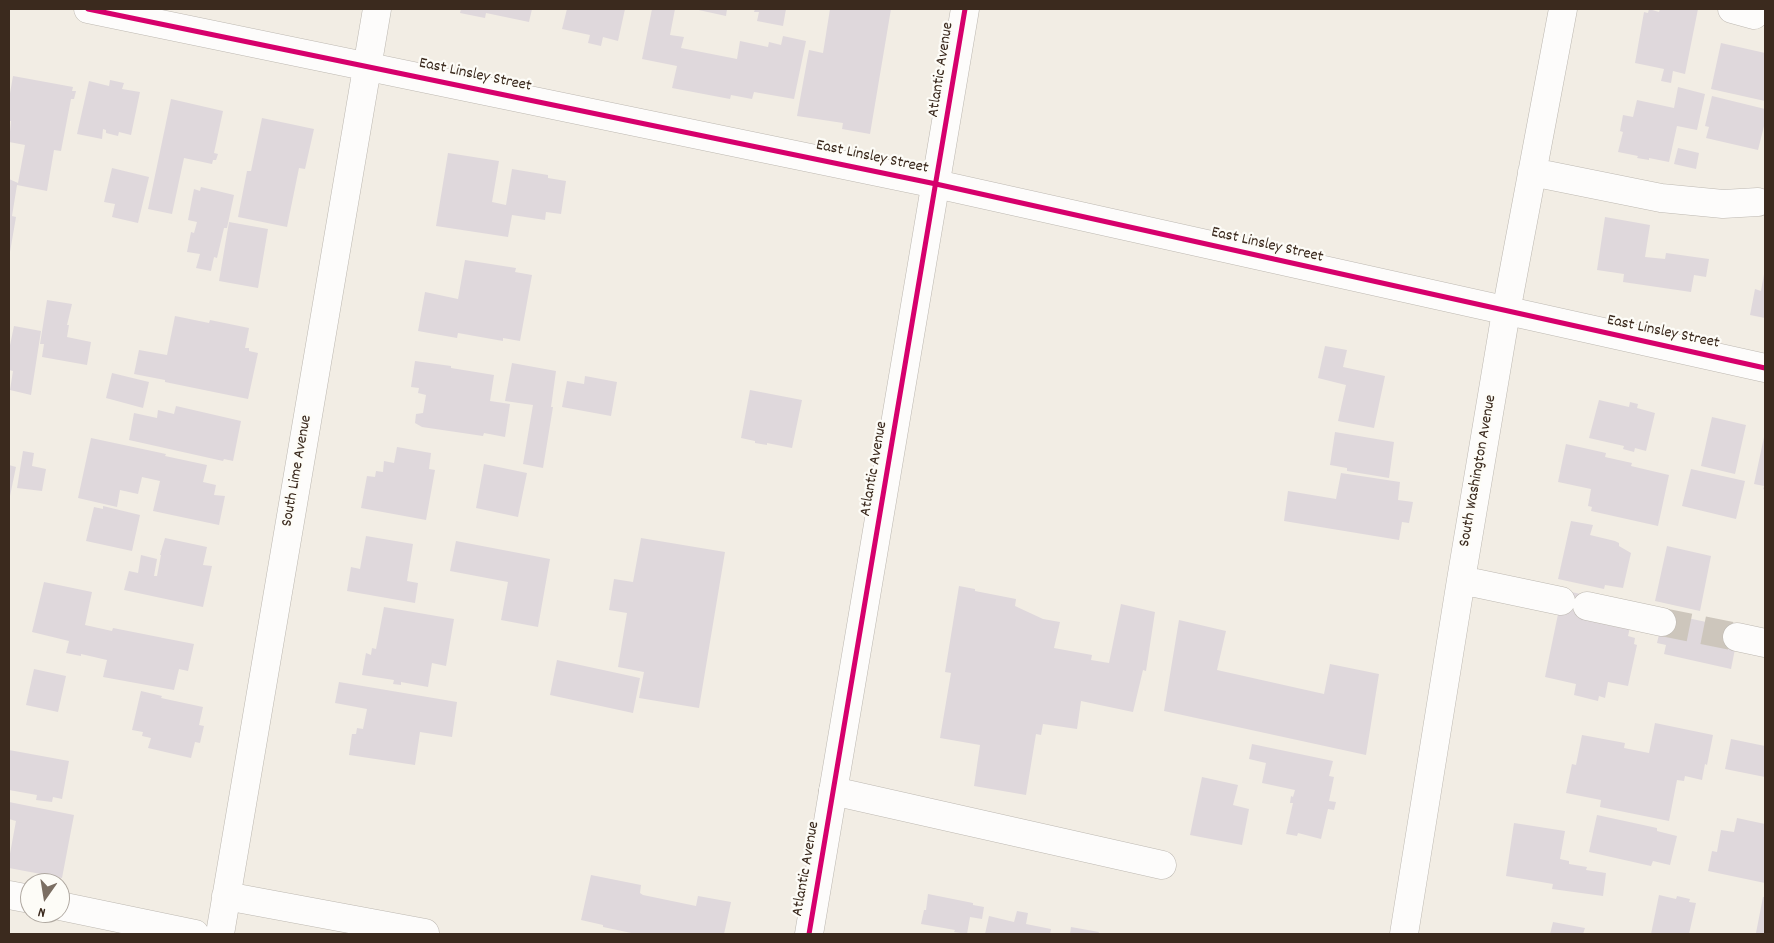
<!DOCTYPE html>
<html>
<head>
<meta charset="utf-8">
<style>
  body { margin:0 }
  #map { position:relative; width:1774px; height:943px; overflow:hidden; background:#f2ede4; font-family:Dekko,sans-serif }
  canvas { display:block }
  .frame { position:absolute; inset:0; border:10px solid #3b2a1e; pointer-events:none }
  .north { position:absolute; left:20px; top:873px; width:50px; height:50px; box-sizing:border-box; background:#fdfcf7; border:1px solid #afa8a0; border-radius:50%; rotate:193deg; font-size:14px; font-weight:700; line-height:20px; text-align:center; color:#3b2a1e }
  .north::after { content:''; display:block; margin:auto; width:18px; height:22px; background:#7b6e63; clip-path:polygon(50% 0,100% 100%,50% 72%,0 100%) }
</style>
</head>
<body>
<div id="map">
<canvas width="1774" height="943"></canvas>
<div class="frame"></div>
<div class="north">N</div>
</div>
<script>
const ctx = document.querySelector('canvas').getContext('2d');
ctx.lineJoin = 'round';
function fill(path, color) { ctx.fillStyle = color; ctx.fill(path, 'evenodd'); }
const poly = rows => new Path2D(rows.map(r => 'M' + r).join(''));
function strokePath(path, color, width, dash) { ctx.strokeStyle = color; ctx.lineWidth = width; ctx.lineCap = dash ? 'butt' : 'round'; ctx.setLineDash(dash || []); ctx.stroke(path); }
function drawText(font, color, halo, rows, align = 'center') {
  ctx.font = font + ' Dekko,sans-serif'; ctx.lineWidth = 4.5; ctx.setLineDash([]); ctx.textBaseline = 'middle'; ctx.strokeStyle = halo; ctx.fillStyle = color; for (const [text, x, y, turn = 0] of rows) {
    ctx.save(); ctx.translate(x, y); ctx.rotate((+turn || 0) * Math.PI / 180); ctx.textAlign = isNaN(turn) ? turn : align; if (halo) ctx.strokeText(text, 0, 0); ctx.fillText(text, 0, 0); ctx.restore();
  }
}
fill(poly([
  [461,9,532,9,529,22,486,13,485,18,460,13],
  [567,9,625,9,618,41,603,37,601,46,588,43,590,35,562,29],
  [652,9,675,9,670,35,684,37,681,48,737,59,740,41,768,47,769,42,781,45,783,36,806,41,794,99,754,92,752,99,731,95,730,99,672,88,677,66,642,59],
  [694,9,727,9,726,16],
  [755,9,786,9,783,26,757,21,759,12,754,12],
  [830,9,891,9,870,134,842,129,843,123,797,116,809,50,823,53],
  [1649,9,1659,12,1660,9,1698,9,1685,74,1673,71,1671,83,1661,81,1664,69,1635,63,1644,12,1648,13],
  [1721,43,1765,53,1765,101,1711,89],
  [13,76,73,87,72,91,76,91,74,99,71,99,61,151,54,150,47,191,17,185,12,216,16,217,10,252,9,179,18,183,25,145,9,142,11,121,9,121,9,99],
  [110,80,124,83,122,89,140,92,131,135,119,132,118,136,106,133,106,130,103,129,102,139,77,134,89,81,109,86],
  [1678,87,1705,94,1697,130,1677,126,1669,162,1649,158,1649,160,1637,158,1638,156,1618,152,1623,132,1620,131,1623,115,1633,117,1637,100,1674,108],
  [1712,96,1765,109,1765,122,1758,150,1706,138,1709,127,1705,126],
  [171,99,223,111,214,153,218,154,216,160,213,160,212,164,184,158,172,214,148,209],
  [262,118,314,129,305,169,299,168,287,227,238,217,247,171,251,171],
  [1678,148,1699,153,1696,169,1674,164],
  [448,153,499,161,492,202,506,205,512,169,548,175,548,178,566,181,561,214,546,212,545,220,512,215,508,237,436,226],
  [112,168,149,177,138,223,112,217,115,204,104,202],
  [201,187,234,195,227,228,224,228,217,258,214,257,211,271,196,268,200,254,187,252,191,232,194,233,197,222,188,220,194,189,200,191],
  [1605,217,1650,225,1645,257,1665,259,1666,253,1709,259,1706,277,1694,275,1691,292,1623,282,1624,274,1597,270],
  [229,222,268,229,258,288,219,281],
  [465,260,516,268,515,272,532,275,520,341,503,338,503,341,458,333,457,338,418,331,425,292,458,299],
  [1764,274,1765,274,1765,318,1750,315,1755,289,1761,291],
  [47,300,72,304,67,325,69,325,67,337,91,342,87,365,42,357,44,344,40,344],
  [175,316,209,323,210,320,249,328,245,348,249,348,249,351,258,353,248,399,165,382,165,380,134,374,139,350,167,355],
  [14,326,41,331,31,395,10,390,13,371,9,370,9,350],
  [1325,346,1347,350,1343,367,1385,376,1374,428,1338,421,1346,385,1318,378],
  [415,361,451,366,451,368,494,375,490,401,510,404,505,437,484,433,483,436,422,427,415,423,416,414,423,413,426,395,418,393,419,388,411,387],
  [512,363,556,371,551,407,553,407,543,468,523,464,533,405,505,401],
  [112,373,149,382,143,408,106,398],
  [585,376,617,382,611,416,562,407,567,381,584,384],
  [750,390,802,400,792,448,767,443,767,445,755,443,755,441,741,438],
  [1599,400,1629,407,1630,402,1638,404,1637,408,1655,413,1646,451,1635,448,1634,452,1623,449,1624,446,1589,438],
  [176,406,241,421,233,461,224,459,223,461,129,440,134,413,157,418,158,410,174,414],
  [1712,417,1746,425,1735,474,1701,466],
  [1335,432,1394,442,1389,478,1347,471,1347,468,1330,465],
  [1764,437,1765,437,1765,490,1763,489,1764,486,1754,484],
  [91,438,166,454,165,456,207,465,203,482,216,485,214,495,225,496,219,525,153,511,160,481,142,477,138,494,120,490,117,507,78,498],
  [1566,444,1606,453,1605,457,1632,463,1631,466,1669,475,1658,526,1591,511,1592,507,1588,506,1591,489,1558,482],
  [397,447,431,453,429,469,435,470,426,520,361,508,367,476,375,477,376,471,383,472,384,461,394,463],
  [23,451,34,453,32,466,46,469,42,491,17,488],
  [484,464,527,473,518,517,476,508],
  [9,465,16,467,10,496,9,496],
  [1691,469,1745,481,1736,519,1682,506],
  [1341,473,1400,482,1398,500,1413,502,1409,523,1402,522,1399,540,1284,521,1288,491,1336,499],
  [103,506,140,515,132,551,86,541,94,507,103,509],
  [1571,521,1593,525,1590,535,1615,541,1619,543,1619,546,1631,553,1623,588,1605,585,1604,589,1558,579],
  [366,536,413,544,407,581,418,583,415,603,347,591,351,567,360,569],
  [165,538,207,547,203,565,212,566,203,607,124,590,129,571,138,573,141,555,157,559,154,576,157,576,161,555,160,555],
  [641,538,725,552,699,708,639,698,644,672,618,667,627,613,609,610,614,579,633,582],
  [456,541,550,559,538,627,501,620,508,582,450,571],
  [1667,546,1711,556,1700,611,1655,601],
  [44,582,92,592,85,625,112,631,113,628,194,644,188,671,179,669,174,690,103,677,107,660,81,654,81,656,66,653,69,641,32,632],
  [959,586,975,589,975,591,1016,599,1015,606,1043,619,1060,622,1054,648,1092,655,1091,660,1109,663,1121,604,1155,612,1146,671,1143,670,1133,712,1081,701,1077,729,1043,724,1041,735,1036,734,1026,795,974,786,980,745,940,738,951,673,945,672],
  [1563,590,1589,596,1631,623,1628,636,1635,638,1634,644,1637,645,1628,686,1608,682,1605,698,1599,696,1598,701,1574,695,1576,684,1545,677],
  [384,607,454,619,446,666,432,663,428,687,401,682,401,685,393,684,394,680,362,675,366,653,371,655,372,648,376,649],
  [1664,613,1739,629,1731,669,1664,654,1666,645,1657,643],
  [1179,620,1226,631,1217,670,1324,694,1330,664,1379,674,1366,755,1164,711],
  [557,660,640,678,633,713,550,695],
  [34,669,66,676,58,712,26,705],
  [339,682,457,702,452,737,420,732,415,765,349,755,352,734,356,734,357,728,363,729,367,709,335,703],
  [141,691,162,696,161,698,203,707,199,725,204,726,200,743,195,742,191,758,148,748,151,738,142,736,143,732,132,730],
  [1655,723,1713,735,1707,765,1705,764,1702,780,1685,776,1684,781,1677,780,1669,821,1600,807,1601,800,1566,793,1572,764,1576,765,1582,735,1625,743,1624,748,1649,753],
  [1731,739,1765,746,1765,777,1725,769],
  [1252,744,1333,761,1329,776,1334,777,1329,801,1336,802,1334,810,1328,809,1321,839,1298,833,1297,836,1286,834,1293,803,1290,803,1291,796,1293,797,1295,790,1262,783,1266,763,1249,759],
  [9,750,69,761,62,799,53,797,52,802,36,800,37,795,9,790],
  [1202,777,1238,785,1233,805,1249,809,1242,845,1190,835],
  [9,802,74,815,62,878,9,868,9,859,16,821,9,819],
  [1597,815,1657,828,1657,831,1677,836,1670,865,1653,861,1651,866,1589,852],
  [1737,818,1765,824,1765,883,1708,871,1712,851,1717,852,1721,830,1734,832],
  [1514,823,1565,831,1560,859,1569,861,1569,864,1587,867,1586,870,1606,873,1603,896,1552,889,1553,884,1506,876],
  [591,875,641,885,640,893,643,895,696,906,698,896,731,902,724,934,636,934,603,927,603,925,581,920],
  [928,894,973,903,973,905,984,907,982,919,970,917,967,934,954,932,955,930,921,924,924,910,926,910],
  [1659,895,1676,899,1677,896,1690,899,1689,902,1696,903,1689,934,1651,934],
  [1763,897,1765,897,1765,934,1756,933],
  [1017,911,1028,913,1026,924,1051,929,1050,934,985,934,989,916,1014,922],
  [1553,922,1585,928,1583,934,1550,934],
  [1071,927,1099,932,1098,934,1070,934]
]), '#dfd8dc');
strokePath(poly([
  [1662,622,1737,637]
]), '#cdc6bc', 28, [28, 14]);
const minor = poly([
  [88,9,936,184,1765,368],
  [1732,9,1754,15],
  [1532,172,1661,198,1723,204,1758,202],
  [1461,580,1561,601],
  [1587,606,1662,622],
  [1737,637,1765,643],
  [833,791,1162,865],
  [9,895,30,899],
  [226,896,425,933],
  [60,906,195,934],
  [220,934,377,9],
  [1404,934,1461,580,1506,312,1563,9]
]);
const major = poly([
  [809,934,965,9]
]);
strokePath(minor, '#bdb8b1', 29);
strokePath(major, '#bdb8b1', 29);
strokePath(minor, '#fdfcfb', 28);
strokePath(major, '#fdfcfb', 28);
strokePath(poly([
  [88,9,936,184,1765,368],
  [809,934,965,9]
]), '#d6006c', 5);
drawText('16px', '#3b2a1e', '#fdfcf7', [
  ["Atlantic Avenue",942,70,-81],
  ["East Linsley Street",475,76,12],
  ["East Linsley Street",872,158,12],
  ["East Linsley Street",1267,246,13],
  ["East Linsley Street",1663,333,12],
  ["Atlantic Avenue",875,469,-80],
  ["South Lime Avenue",298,471,-80],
  ["South Washington Avenue",1479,471,-80],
  ["Atlantic Avenue",807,869,-80]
]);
</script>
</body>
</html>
